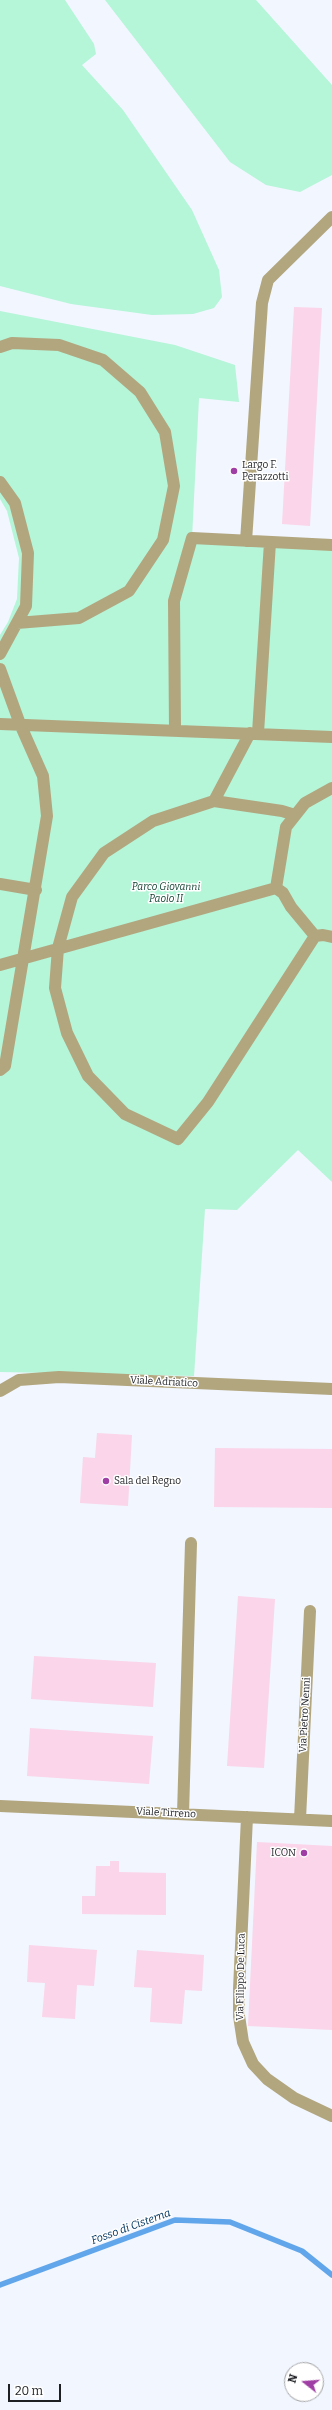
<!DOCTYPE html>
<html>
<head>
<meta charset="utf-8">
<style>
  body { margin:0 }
  #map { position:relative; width:332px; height:2410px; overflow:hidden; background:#f1f6ff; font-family:Bitter,serif }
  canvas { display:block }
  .north { position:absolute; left:284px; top:2362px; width:40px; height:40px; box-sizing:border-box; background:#fff; border:1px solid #a5a5a7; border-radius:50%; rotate:287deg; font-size:11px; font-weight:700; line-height:16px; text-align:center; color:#1d1f23 }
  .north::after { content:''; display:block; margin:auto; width:14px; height:18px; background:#9f3ea4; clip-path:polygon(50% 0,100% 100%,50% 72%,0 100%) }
  .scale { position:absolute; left:8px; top:2384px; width:53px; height:18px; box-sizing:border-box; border:2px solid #1d1f23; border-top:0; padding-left:5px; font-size:12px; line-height:14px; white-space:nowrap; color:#1d1f23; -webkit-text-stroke:3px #fff; paint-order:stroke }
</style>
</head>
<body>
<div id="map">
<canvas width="332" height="2410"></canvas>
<div class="north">N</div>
<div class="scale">20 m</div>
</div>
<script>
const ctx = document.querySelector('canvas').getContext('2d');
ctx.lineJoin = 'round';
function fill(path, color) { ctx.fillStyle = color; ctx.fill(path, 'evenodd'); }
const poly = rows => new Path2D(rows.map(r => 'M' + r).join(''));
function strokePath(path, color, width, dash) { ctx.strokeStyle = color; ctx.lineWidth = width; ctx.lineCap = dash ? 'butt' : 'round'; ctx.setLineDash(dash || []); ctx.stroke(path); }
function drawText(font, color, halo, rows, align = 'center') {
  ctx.font = font + ' Bitter,serif'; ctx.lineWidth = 3; ctx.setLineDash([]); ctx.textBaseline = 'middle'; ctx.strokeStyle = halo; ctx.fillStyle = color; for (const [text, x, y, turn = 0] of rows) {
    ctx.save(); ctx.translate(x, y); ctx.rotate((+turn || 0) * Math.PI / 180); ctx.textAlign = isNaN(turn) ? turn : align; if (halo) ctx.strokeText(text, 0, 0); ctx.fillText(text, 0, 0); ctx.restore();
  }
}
fill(poly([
  [0,0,65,0,94,44,96,54,82,65,123,110,192,210,219,270,222,297,214,308,193,314,152,315,71,304,0,286],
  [105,0,256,0,332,85,332,175,300,192,266,185,230,162],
  [0,311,175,345,235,365,239,402,199,398,192,538,332,545,332,1182,298,1150,237,1210,205,1209,194,1376,0,1372,0,635,8,622,17,599,19,558,7,511,0,499]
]), '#b5f5d8');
strokePath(poly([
  [0,2285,175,2220,230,2222,302,2251,332,2275]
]), '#61a6ea', 5.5);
fill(poly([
  [294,307,322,308,310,526,282,524],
  [97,1433,132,1435,128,1506,80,1503,83,1457,95,1458],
  [215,1448,332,1449,332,1508,214,1507],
  [238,1596,275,1599,264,1768,227,1766],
  [34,1656,156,1663,153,1707,31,1699],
  [30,1728,153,1736,149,1784,27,1776],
  [257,1842,332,1846,332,2030,248,2026],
  [110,1861,119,1861,119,1872,166,1873,166,1915,82,1914,82,1896,95,1896,96,1866,110,1866],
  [29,1945,97,1950,94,1986,77,1985,75,2019,42,2017,45,1983,27,1982],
  [137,1950,204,1955,202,1991,185,1990,182,2024,150,2022,152,1988,134,1987]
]), '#fbd5e9');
strokePath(poly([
  [0,347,12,343,59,345,103,360,140,392,165,432,174,486,163,540,129,591,79,618,17,623],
  [0,482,15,503,28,553,26,606,0,654],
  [246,541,262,303,268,280,332,217],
  [0,669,20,724,43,776,47,816,5,1066,0,1070],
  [0,724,332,737],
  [175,729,174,601,192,538,332,545],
  [258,733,270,542],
  [332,788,305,803,286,827,276,888,283,893,291,907,315,936,323,935,332,937],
  [214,801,250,733],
  [295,815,282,811,214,801,153,821,104,853,72,897,58,948,55,988,67,1033,88,1076,125,1114,178,1139,208,1102,315,936],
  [0,884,36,890],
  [0,965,276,888],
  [0,1391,19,1380,59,1377,332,1389],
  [0,1806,332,1821],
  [183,1814,191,1543],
  [247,1817,239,1989,239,2016,243,2042,253,2064,267,2079,294,2098,332,2116],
  [300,1819,310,1611]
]), '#b2a67f', 12);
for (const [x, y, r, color] of [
  [234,471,4,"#9f3ea4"],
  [106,1481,4,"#9f3ea4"],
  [304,1853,4,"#9f3ea4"]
]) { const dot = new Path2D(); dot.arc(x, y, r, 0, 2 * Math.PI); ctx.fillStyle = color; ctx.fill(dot); strokePath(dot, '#fff', 1.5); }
drawText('10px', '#1d1f23', '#fff', [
  ["Largo F.",242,465],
  ["Perazzotti",242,477],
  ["Sala del Regno",114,1481],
  ["ICON",296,1853,"right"]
], 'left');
drawText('italic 10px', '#0a3d2b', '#fff', [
  ["Parco Giovanni",166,887],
  ["Paolo II",166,899]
]);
drawText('10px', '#1d1f23', '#fff', [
  ["Viale Adriatico",164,1382,3],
  ["Via Pietro Nenni",305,1715,-87],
  ["Viale Tirreno",166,1813,3],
  ["Via Filippo De Luca",241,1977,-89]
]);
drawText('italic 11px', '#003560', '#fff', [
  ["Fosso di Cisterna",131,2227,-20]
]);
</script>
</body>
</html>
